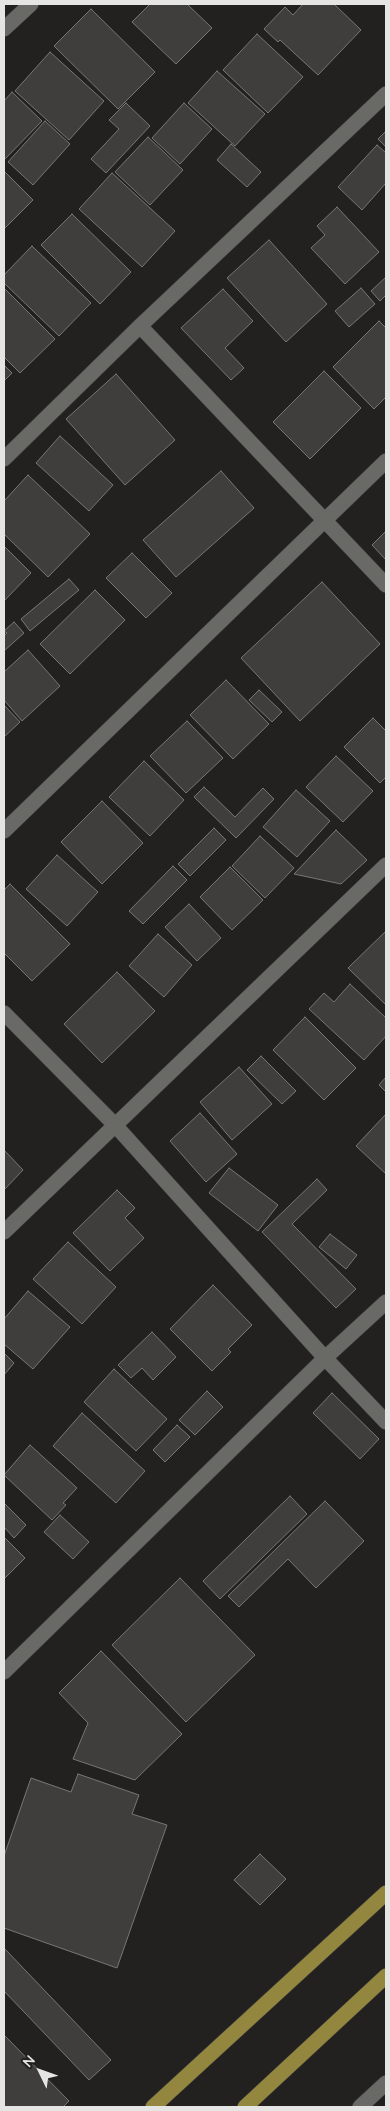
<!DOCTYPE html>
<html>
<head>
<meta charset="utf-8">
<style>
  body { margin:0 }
  #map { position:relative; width:390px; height:2111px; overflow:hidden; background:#22211f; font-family:Quicksand,sans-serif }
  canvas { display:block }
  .frame { position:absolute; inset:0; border:5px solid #e5e5e3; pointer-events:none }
  .north { position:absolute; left:15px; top:2046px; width:50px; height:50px; -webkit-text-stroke:4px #22211f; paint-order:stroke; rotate:312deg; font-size:14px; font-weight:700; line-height:20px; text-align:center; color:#e5e5e3 }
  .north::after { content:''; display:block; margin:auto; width:18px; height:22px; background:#e5e5e3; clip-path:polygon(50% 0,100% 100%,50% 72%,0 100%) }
</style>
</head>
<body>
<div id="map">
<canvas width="390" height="2111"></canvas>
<div class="frame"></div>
<div class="north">N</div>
</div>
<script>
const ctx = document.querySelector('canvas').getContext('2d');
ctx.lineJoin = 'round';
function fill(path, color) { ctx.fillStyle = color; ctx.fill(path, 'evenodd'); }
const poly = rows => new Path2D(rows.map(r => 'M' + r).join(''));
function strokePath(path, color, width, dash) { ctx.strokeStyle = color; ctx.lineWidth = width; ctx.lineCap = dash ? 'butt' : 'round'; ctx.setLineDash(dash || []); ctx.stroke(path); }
const building = poly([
  [150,4,187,4,212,28,176,64,132,22,150,4],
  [303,4,334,4,361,30,318,75,280,40,278,42,264,29,285,7,293,15,303,4],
  [91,9,155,72,118,109,54,46,91,9],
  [257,34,303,77,268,113,223,70,257,34],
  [50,52,104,101,69,140,15,91,50,52],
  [217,71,265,114,235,146,188,103,217,71],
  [12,92,42,121,4,160,4,101,12,92],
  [126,103,150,126,106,173,91,159,119,129,109,120,126,103],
  [184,103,212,129,180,164,152,138,184,103],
  [45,121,70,144,33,185,8,162,45,121],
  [386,131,386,147,378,139,386,131],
  [148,137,183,170,150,205,115,172,148,137],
  [231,144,261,172,247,187,217,160,231,144],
  [377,145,386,153,386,183,362,210,338,187,377,145],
  [4,171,33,200,4,229,4,171],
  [112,173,175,231,142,267,79,209,112,173],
  [337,207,379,252,345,284,311,248,325,235,317,226,337,207],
  [72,214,131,272,100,304,41,245,72,214],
  [269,240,327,304,286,342,227,278,269,240],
  [32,246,91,303,59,336,4,283,4,275,32,246],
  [386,277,386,295,380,301,371,291,386,277],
  [4,288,55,339,20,373,4,357,4,288],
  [361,288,375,304,349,327,335,311,361,288],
  [223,289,253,321,225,348,244,368,231,380,181,328,223,289],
  [379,321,386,328,386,397,374,409,333,367,379,321],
  [4,365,12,373,4,381,4,365],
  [324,371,361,408,310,459,273,422,324,371],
  [116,374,175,440,125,485,66,419,116,374],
  [60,436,113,485,89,511,36,463,60,436],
  [221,471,254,508,176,577,143,540,221,471],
  [28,475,90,534,48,577,4,534,4,498,5,500,28,475],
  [386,531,386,560,372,545,386,531],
  [4,546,31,573,4,601,4,546],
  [132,553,172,593,146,618,106,578,132,553],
  [69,579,79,590,30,631,21,619,69,579],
  [322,582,380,644,300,721,241,658,322,582],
  [95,590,125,620,70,674,40,644,95,590],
  [14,622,24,633,4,651,4,636,7,633,4,631,14,622],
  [28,650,60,686,22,721,4,700,4,672,28,650],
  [226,680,269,724,233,759,190,715,226,680],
  [259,690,282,712,272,722,249,700,259,690],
  [4,705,20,722,4,737,4,705],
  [373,718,386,731,386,777,380,783,344,747,373,718],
  [187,721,223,758,186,793,150,756,187,721],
  [336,756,373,791,343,822,306,787,336,756],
  [144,761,184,800,150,836,109,797,144,761],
  [204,787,235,817,263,788,274,799,236,838,194,797,204,787],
  [296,790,330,821,297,857,263,827,296,790],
  [102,801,143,843,102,884,61,842,102,801],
  [214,828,226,840,190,876,178,864,214,828],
  [336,830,367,860,341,884,294,874,336,830],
  [260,836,294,868,265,898,232,866,260,836],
  [57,855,98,892,67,926,26,889,57,855],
  [173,866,187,880,143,924,129,911,173,866],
  [230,867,263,900,232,930,200,897,230,867],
  [10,884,70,944,32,981,4,953,4,890,10,884],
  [189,904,221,938,197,961,165,927,189,904],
  [386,931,386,1005,348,968,386,931],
  [158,934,192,965,164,997,129,966,158,934],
  [117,972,155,1011,102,1063,64,1024,117,972],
  [350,984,386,1018,386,1036,364,1060,309,1009,324,993,334,1002,350,984],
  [305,1017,356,1068,324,1100,273,1050,305,1017],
  [261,1056,296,1091,282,1104,247,1070,261,1056],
  [239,1067,272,1104,232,1140,200,1102,239,1067],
  [386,1077,386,1092,379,1085,386,1077],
  [200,1113,237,1154,206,1182,170,1141,200,1113],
  [386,1114,386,1174,356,1146,386,1114],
  [4,1150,23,1170,4,1190,4,1150],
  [229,1168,278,1205,258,1231,209,1193,229,1168],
  [317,1179,327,1190,292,1224,356,1289,336,1308,262,1232,317,1179],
  [117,1190,135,1208,125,1218,144,1238,110,1271,73,1233,117,1190],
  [330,1234,357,1255,346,1269,319,1247,330,1234],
  [68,1242,116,1287,82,1324,33,1279,68,1242],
  [213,1285,252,1325,228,1349,231,1352,212,1371,170,1329,213,1285],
  [28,1291,70,1327,33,1369,4,1344,4,1319,28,1291],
  [152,1332,176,1357,153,1380,142,1368,131,1378,118,1365,152,1332],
  [4,1353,14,1363,4,1375,4,1353],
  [114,1369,167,1419,136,1451,84,1402,114,1369],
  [207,1391,223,1407,195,1435,179,1420,207,1391],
  [332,1393,379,1439,360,1459,313,1413,332,1393],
  [82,1413,145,1471,116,1503,53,1446,82,1413],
  [177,1425,190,1437,165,1462,153,1450,177,1425],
  [30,1445,77,1488,63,1503,66,1505,52,1520,4,1475,30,1445],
  [290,1496,307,1514,220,1599,203,1581,290,1496],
  [325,1501,364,1541,316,1588,288,1559,239,1607,228,1596,325,1501],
  [4,1503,26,1525,14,1538,4,1527,4,1503],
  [60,1515,89,1542,73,1559,44,1532,60,1515],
  [4,1537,25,1558,4,1579,4,1537],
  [180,1578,255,1655,186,1722,112,1645,180,1578],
  [101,1651,182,1734,135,1780,73,1759,88,1723,59,1693,101,1651],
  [78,1774,139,1795,132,1814,167,1825,117,1968,4,1928,4,1856,31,1778,71,1792,78,1774],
  [260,1854,286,1879,260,1905,234,1880,260,1854],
  [4,1948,111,2060,89,2080,4,1991,4,1948],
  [4,2035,69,2101,63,2107,4,2107,4,2035]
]);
fill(building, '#3f3e3c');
strokePath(building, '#787775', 1);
const minor = poly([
  [4,29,31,4],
  [140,326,386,585],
  [4,459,140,326,386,94],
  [4,831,386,461],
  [4,1013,115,1125,325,1358,386,1422],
  [4,1232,386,865],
  [4,1672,325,1358,386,1302],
  [360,2107,386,2083]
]);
const major = poly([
  [153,2107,386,1893],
  [245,2107,386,1976]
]);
strokePath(minor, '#3b3b39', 16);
strokePath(major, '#3b3b39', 16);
strokePath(minor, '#696966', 15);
strokePath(major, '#938740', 15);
</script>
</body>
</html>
